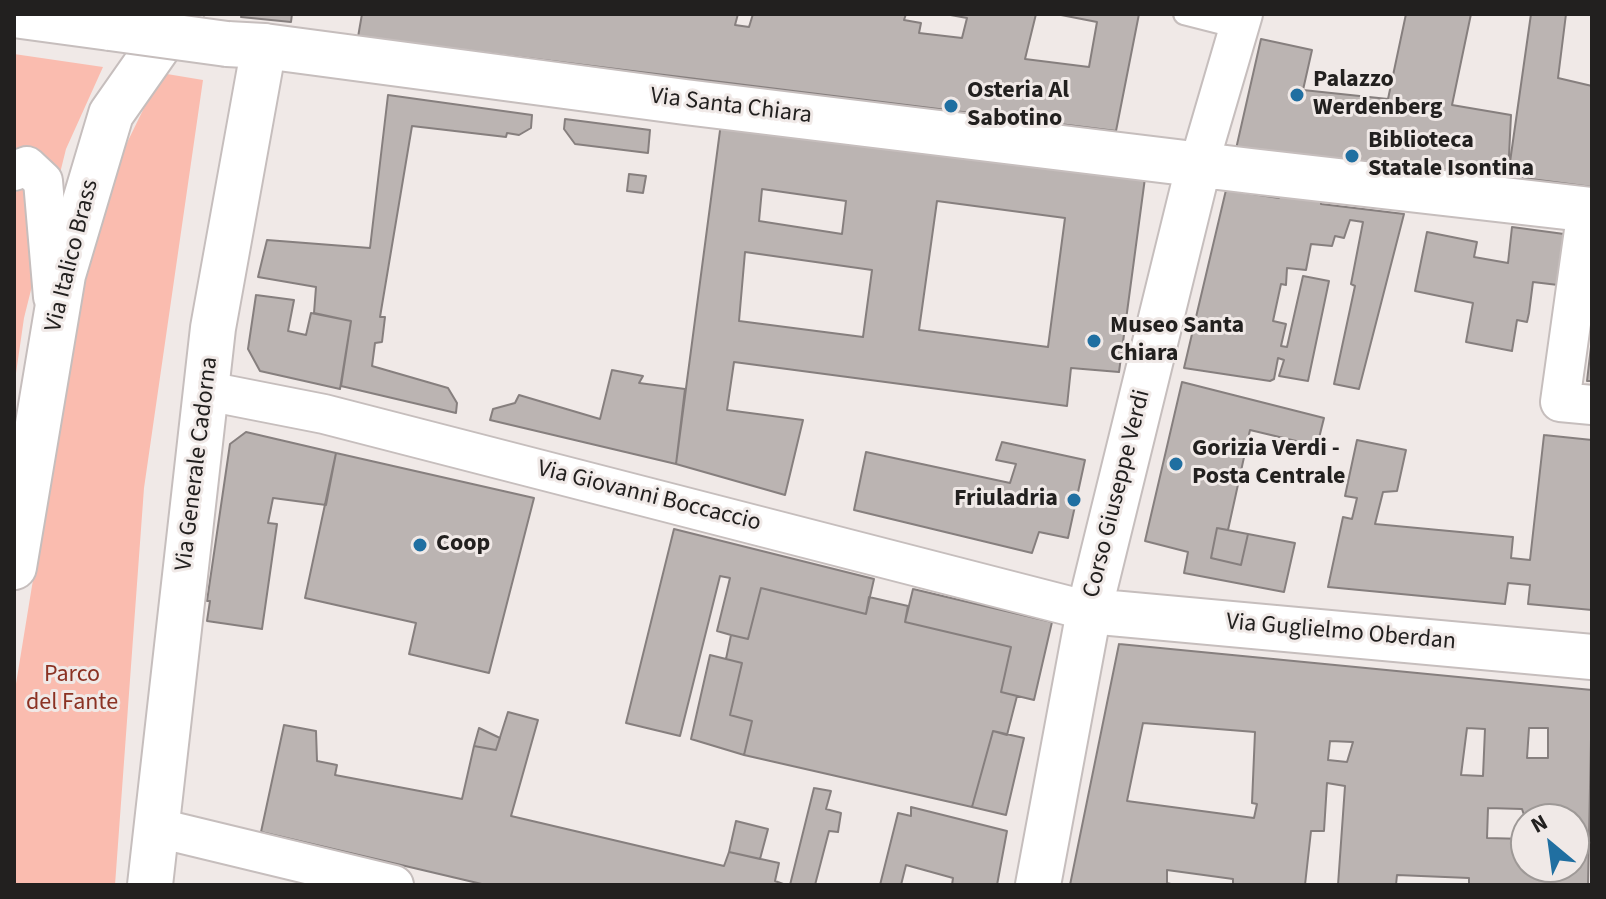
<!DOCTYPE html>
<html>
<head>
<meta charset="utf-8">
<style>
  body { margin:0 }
  #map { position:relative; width:1606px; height:899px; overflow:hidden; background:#f0e9e7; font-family:"Source Sans 3",sans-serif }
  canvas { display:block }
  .frame { position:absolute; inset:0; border:16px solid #22201f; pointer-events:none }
  .north { position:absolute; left:1510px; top:803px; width:80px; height:80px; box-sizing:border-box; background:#f0e9e7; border:2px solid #9e9997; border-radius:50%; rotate:331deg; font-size:22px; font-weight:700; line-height:32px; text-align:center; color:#22201f }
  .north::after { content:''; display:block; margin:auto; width:28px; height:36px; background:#206fa1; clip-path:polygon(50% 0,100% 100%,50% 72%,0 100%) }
</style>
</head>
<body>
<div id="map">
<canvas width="1606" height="899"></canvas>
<div class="frame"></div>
<div class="north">N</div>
</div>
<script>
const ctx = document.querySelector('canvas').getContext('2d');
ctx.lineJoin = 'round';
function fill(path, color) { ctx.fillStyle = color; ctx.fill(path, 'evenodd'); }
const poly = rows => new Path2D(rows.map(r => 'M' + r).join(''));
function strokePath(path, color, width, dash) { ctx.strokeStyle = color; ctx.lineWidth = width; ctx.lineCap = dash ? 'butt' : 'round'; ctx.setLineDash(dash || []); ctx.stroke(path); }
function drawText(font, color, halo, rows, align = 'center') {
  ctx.font = font + ' "Source Sans 3",sans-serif'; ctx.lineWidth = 6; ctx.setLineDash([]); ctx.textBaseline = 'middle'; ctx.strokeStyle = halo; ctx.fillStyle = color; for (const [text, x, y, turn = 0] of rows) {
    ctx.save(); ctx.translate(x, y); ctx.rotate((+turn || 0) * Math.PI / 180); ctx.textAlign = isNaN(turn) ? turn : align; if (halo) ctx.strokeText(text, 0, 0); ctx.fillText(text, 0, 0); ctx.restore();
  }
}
fill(poly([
  [14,54,103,67,66,149,24,318,14,387],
  [161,73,203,80,144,488,115,885,14,885,14,696,81,286,123,151]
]), '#fabcaf');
const building = poly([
  [242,14,292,14,291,22,241,17,242,14],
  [362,14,738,14,735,25,749,27,753,14,906,14,904,20,921,23,919,33,962,38,967,18,945,14,1036,14,1025,59,1089,67,1097,22,1056,14,1139,14,1116,131,358,37,362,14],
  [1406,14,1471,14,1452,105,1511,115,1508,176,1236,149,1261,39,1312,50,1303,90,1388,99,1406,14],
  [1531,14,1566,14,1558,78,1592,86,1592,187,1508,176,1531,14],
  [388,95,532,115,531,128,519,135,507,133,506,137,412,126,380,317,385,317,382,342,375,343,372,366,448,388,457,403,456,413,341,386,351,321,314,313,316,287,258,277,267,240,370,248,388,95],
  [565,119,650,130,648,153,575,144,564,129,565,119],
  [721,123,1145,178,1119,372,1071,368,1067,406,734,362,727,410,803,420,785,495,676,464,721,123],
  [762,189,846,201,842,234,759,221,762,189],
  [937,201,1065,218,1048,347,919,330,937,201],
  [745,252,872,270,863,337,739,321,745,252],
  [629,174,646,176,643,193,627,191,629,174],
  [1226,190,1279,198,1280,193,1321,200,1321,204,1404,214,1359,389,1334,384,1355,286,1351,284,1363,222,1350,220,1344,238,1335,236,1332,246,1311,244,1306,270,1287,268,1286,285,1281,284,1273,321,1286,324,1281,346,1287,347,1303,276,1329,281,1308,381,1279,376,1284,360,1278,358,1274,379,1270,381,1184,368,1226,190],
  [1512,227,1564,234,1558,285,1533,282,1529,313,1527,322,1517,320,1512,351,1466,342,1473,303,1415,291,1427,232,1477,242,1474,257,1508,263,1512,227],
  [256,295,294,300,288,331,306,335,311,313,351,321,340,389,260,371,248,349,256,295],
  [1592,338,1592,381,1587,381,1592,338],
  [612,370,643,376,639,383,685,389,676,464,490,420,493,409,515,403,519,395,600,419,612,370],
  [1182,382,1324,418,1317,446,1250,430,1228,530,1217,528,1211,558,1241,565,1248,534,1295,543,1284,592,1184,573,1188,552,1145,541,1182,382],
  [246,432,336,453,326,505,273,498,268,523,277,524,262,629,207,621,210,601,207,601,230,444,246,432],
  [1544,435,1592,440,1592,610,1528,604,1530,585,1508,583,1505,604,1328,587,1343,517,1352,519,1357,498,1345,496,1357,440,1406,450,1397,491,1383,492,1375,524,1513,537,1511,558,1530,560,1544,435],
  [1002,442,1085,460,1068,538,1039,532,1032,553,854,510,866,452,1010,483,1016,464,996,460,1002,442],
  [336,453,534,498,489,673,409,654,416,623,305,598,336,453],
  [1217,528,1248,534,1241,565,1211,558,1217,528],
  [674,529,874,579,866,614,761,588,748,639,731,635,717,631,730,578,720,576,680,736,626,723,674,529],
  [761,588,866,614,869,597,908,606,905,622,1011,647,1001,692,1017,696,1007,735,993,731,972,807,744,755,752,721,730,715,742,663,726,659,731,635,748,639,761,588],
  [913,589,1052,622,1034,700,1001,692,1011,647,905,622,913,589],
  [1119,644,1592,690,1588,885,1469,885,1469,878,1397,875,1396,885,1338,885,1345,786,1327,783,1324,831,1311,831,1305,885,1233,885,1233,879,1167,870,1167,883,1175,885,1070,885,1119,644],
  [1143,723,1255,732,1252,803,1257,804,1254,818,1127,801,1143,723],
  [1467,728,1485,729,1483,776,1461,775,1467,728],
  [1529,728,1548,728,1548,758,1527,758,1529,728],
  [1330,741,1353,742,1347,762,1328,760,1330,741],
  [1488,808,1522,809,1524,815,1545,815,1545,819,1574,819,1574,867,1526,867,1526,839,1487,838,1488,808],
  [710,655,742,663,730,715,752,721,744,755,691,739,710,655],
  [508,712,538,720,511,816,724,866,729,852,779,863,775,881,786,885,486,885,261,832,284,725,316,731,317,761,337,765,335,775,462,799,474,746,496,750,508,712],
  [479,728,500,738,496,750,474,746,479,728],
  [993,731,1024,738,1006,815,972,807,993,731],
  [814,788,831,791,826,809,841,813,838,832,829,831,815,885,790,885,814,788],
  [911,807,1007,831,997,885,952,885,953,878,906,865,901,885,880,885,898,813,911,816,911,807],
  [736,821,768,829,760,859,729,852,736,821]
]);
fill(building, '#bbb4b2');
strokePath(building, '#867f7e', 2);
const service = poly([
  [1184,14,1239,28]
]);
const minor = poly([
  [1199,164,1243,14],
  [14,171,27,166,43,181,53,297],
  [1587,209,1560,402,1592,405],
  [207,391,324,414,1089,611],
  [154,827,394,885]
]);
const tertiary = poly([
  [150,885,213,328,264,46],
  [1038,885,1089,611]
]);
const secondary = poly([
  [14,15,110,28],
  [227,44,264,46,685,102,1251,171,1592,210],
  [1199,164,1089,611,1592,657],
  [14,567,63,275,111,114,181,14]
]);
strokePath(service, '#c6bebd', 24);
strokePath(minor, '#c6bebd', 42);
strokePath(tertiary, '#c6bebd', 48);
strokePath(secondary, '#c6bebd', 48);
strokePath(service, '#fff', 20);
strokePath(minor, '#fff', 38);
strokePath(tertiary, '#fff', 44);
strokePath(secondary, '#fff', 44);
const secondaryBridge = poly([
  [110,28,227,44]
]);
strokePath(secondaryBridge, '#c6bebd', 48, []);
strokePath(secondaryBridge, '#fff', 44);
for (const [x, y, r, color] of [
  [1297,95,8,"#206fa1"],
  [951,106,8,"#206fa1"],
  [1352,156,8,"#206fa1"],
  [1094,341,8,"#206fa1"],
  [1176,464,8,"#206fa1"],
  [1074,500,8,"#206fa1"],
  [420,545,8,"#206fa1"]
]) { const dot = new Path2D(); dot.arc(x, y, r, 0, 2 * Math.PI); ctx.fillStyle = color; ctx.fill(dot); strokePath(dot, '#f0e9e7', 3); }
drawText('bold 24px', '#22201f', '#f0e9e7', [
  ["Palazzo",1313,81],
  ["Werdenberg",1313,109],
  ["Osteria Al",967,92],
  ["Sabotino",967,120],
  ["Biblioteca",1368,142],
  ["Statale Isontina",1368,170],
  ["Museo Santa",1110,327],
  ["Chiara",1110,355],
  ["Gorizia Verdi -",1192,450],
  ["Posta Centrale",1192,478],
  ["Friuladria",1058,500,"right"],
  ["Coop",436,545]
], 'left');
drawText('24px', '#22201f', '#f0e9e7', [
  ["Via Santa Chiara",731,107,7],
  ["Via Italico Brass",73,256,-76],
  ["Via Generale Cadorna",198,464,-83],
  ["Corso Giuseppe Verdi",1118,494,-76],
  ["Via Giovanni Boccaccio",649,497,14],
  ["Via Guglielmo Oberdan",1341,633,5]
]);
drawText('24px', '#8b3223', '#f0e9e7', [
  ["Parco",72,676],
  ["del Fante",72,704]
]);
</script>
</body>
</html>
